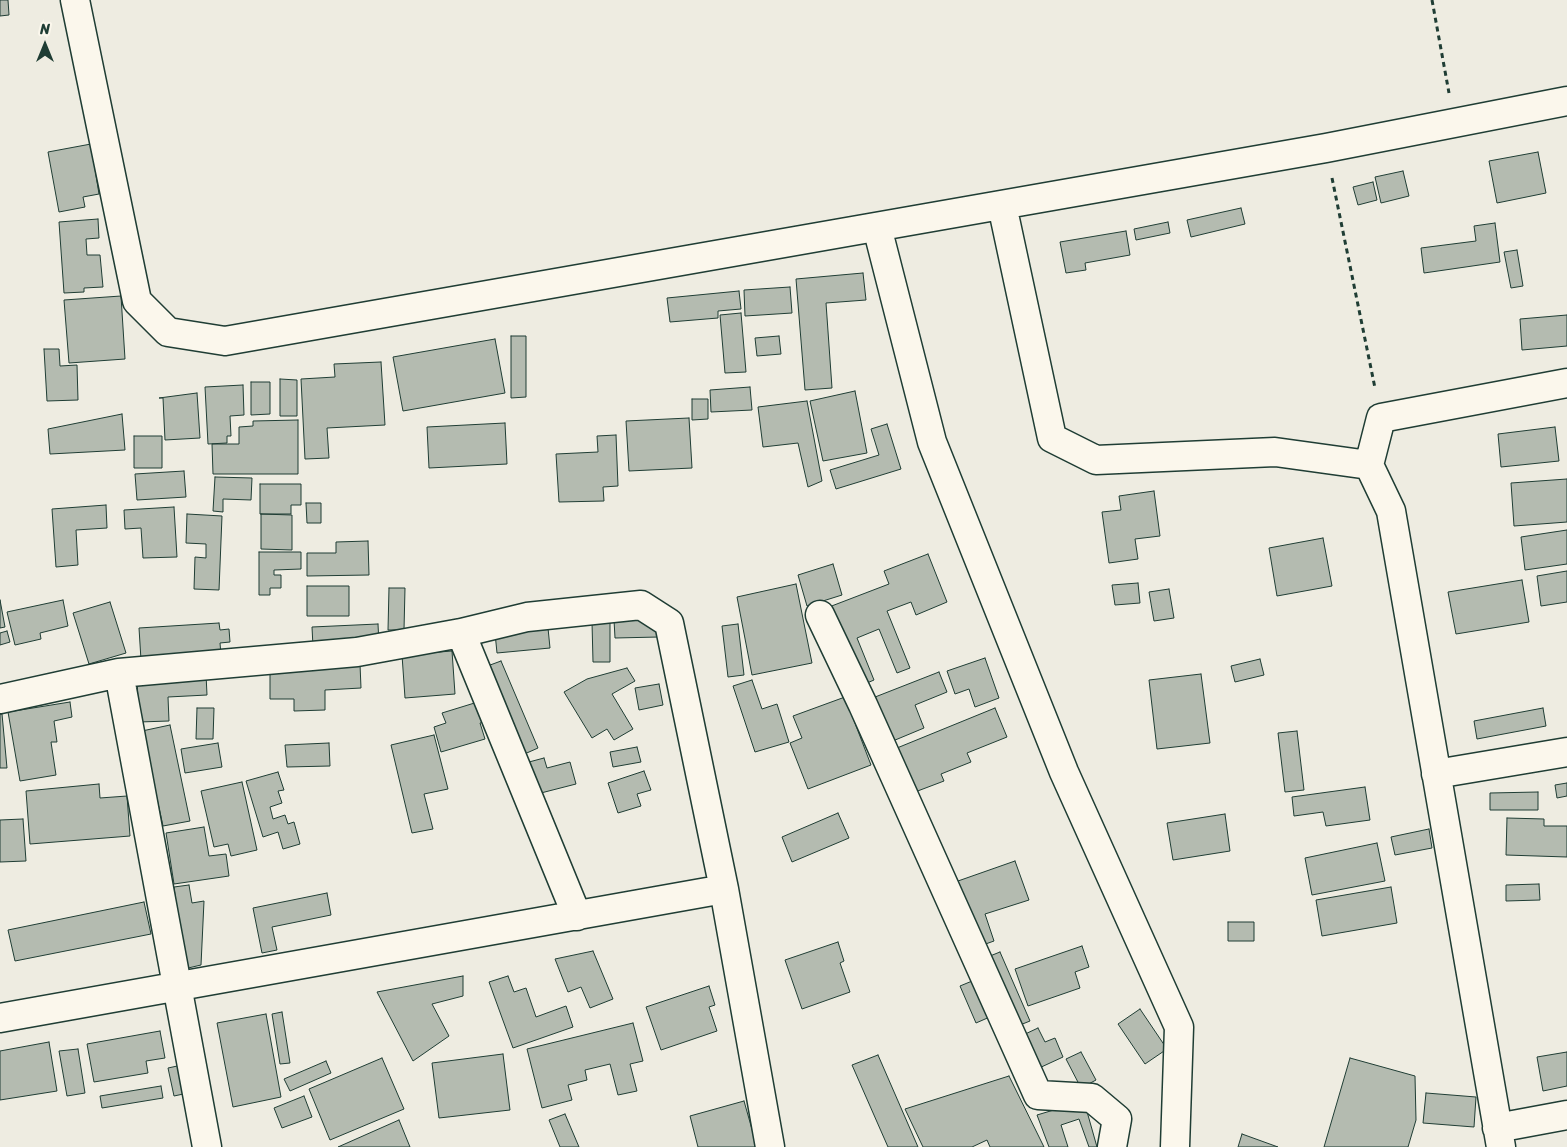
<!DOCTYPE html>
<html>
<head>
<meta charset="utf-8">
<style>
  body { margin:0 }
  #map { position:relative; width:1567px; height:1147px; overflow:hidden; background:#eeece1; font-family:Sriracha,sans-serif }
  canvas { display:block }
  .north { position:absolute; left:20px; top:20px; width:50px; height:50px; -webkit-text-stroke:4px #fbf7ec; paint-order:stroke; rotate:0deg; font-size:14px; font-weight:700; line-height:20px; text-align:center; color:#1f3d34 }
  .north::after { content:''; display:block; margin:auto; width:18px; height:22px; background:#1f3d34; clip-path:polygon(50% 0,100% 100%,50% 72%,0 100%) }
</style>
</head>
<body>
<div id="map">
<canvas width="1567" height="1147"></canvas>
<div class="north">N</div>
</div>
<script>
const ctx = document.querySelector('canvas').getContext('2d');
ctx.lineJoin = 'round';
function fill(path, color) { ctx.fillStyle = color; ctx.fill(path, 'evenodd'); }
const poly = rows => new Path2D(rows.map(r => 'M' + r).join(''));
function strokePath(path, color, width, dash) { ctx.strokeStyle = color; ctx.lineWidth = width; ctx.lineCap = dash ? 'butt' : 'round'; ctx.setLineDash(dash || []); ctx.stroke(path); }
const building = poly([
  [0,0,8,0,9,15,0,16,0,0],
  [91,144,99,194,83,197,85,207,59,212,48,152,91,144],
  [1538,152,1546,193,1497,203,1489,161,1538,152],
  [1403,171,1409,196,1381,203,1375,177,1403,171],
  [1373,182,1377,200,1358,205,1353,187,1373,182],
  [1241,208,1245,224,1191,237,1187,220,1241,208],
  [98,219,99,238,86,239,87,255,100,255,103,287,84,288,84,292,64,293,59,222,98,219],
  [1168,222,1170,233,1136,240,1134,229,1168,222],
  [1495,223,1500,262,1424,273,1421,248,1476,241,1474,226,1495,223],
  [1126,231,1130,255,1085,263,1086,270,1066,273,1060,242,1126,231],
  [1517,250,1523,286,1511,288,1504,252,1517,250],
  [863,273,866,300,826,303,832,388,805,390,796,279,863,273],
  [790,287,792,313,745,316,744,290,790,287],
  [739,291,741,309,718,311,718,318,670,322,667,298,739,291],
  [121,296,125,359,69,363,64,300,121,296],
  [741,313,746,372,725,373,720,315,741,313],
  [1567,315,1567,346,1522,350,1520,319,1567,315],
  [511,336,526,336,526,397,511,398,511,336],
  [779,336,781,354,757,356,755,338,779,336],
  [495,339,505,393,403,411,393,357,495,339],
  [44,349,59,349,60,366,77,365,78,400,47,401,44,349],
  [381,362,385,425,327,428,329,458,305,459,301,379,335,377,334,364,381,362],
  [280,379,297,380,297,416,280,416,280,379],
  [251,382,270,382,270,414,251,415,251,382],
  [243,385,244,415,230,416,231,436,227,436,227,443,208,444,205,387,243,385],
  [750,387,752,410,711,412,710,390,750,387],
  [855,391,867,453,823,461,810,401,855,391],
  [197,393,200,438,165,440,163,398,159,398,197,393],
  [692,399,708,399,708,419,692,420,692,399],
  [807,401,822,481,808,487,798,443,763,447,758,407,807,401],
  [122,414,125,450,50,454,48,429,122,414],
  [689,418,692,468,629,471,626,421,689,418],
  [298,420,298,474,213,474,212,444,239,444,239,427,253,426,253,421,298,420],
  [505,423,507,464,429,468,427,427,505,423],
  [887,424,901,469,836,489,830,470,879,455,871,429,887,424],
  [1555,427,1559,461,1501,467,1498,434,1555,427],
  [616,435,618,486,603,487,604,501,559,502,556,454,598,452,597,436,616,435],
  [134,436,162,436,162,468,134,468,134,436],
  [184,471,186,497,137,500,135,474,184,471],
  [215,477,252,478,251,500,223,499,223,512,213,511,215,477],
  [1567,479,1567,522,1514,526,1511,483,1567,479],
  [260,484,301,484,301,505,291,505,291,514,260,514,260,484],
  [1154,491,1160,536,1135,539,1138,559,1109,563,1102,512,1121,510,1119,496,1154,491],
  [306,503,321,503,321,523,307,523,306,503],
  [106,505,107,528,76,530,78,565,56,567,52,509,106,505],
  [174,507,177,557,143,558,141,528,125,529,124,510,174,507],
  [187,514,222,516,219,590,194,589,195,557,206,558,206,544,186,543,187,514],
  [261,514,292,515,292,550,261,549,261,514],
  [1567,530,1567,564,1525,570,1521,537,1567,530],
  [1323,538,1332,586,1277,596,1269,548,1323,538],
  [368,541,369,575,307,576,307,553,336,553,336,542,368,541],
  [259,552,301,552,301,569,274,570,274,575,281,575,281,588,270,588,270,595,259,595,259,552],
  [928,554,947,602,916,615,911,602,887,611,910,668,897,673,879,629,857,638,874,680,860,686,829,607,889,584,884,571,928,554],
  [833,564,842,595,807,606,798,575,833,564],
  [1567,571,1567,602,1541,606,1537,576,1567,571],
  [1522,580,1529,622,1456,634,1448,592,1522,580],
  [1138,583,1140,603,1115,605,1112,585,1138,583],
  [796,584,812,663,752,675,737,597,796,584],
  [307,586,349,586,349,616,307,616,307,586],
  [389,588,405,588,404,630,388,630,389,588],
  [1169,589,1174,618,1154,621,1149,592,1169,589],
  [0,600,5,627,0,628,0,600],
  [63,600,68,626,40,633,41,639,15,645,7,612,63,600],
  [110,602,126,653,89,664,73,613,110,602],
  [659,619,659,637,615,638,614,620,659,619],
  [592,622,610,622,610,662,593,662,592,622],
  [219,623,220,630,229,629,230,642,220,643,221,655,141,660,139,628,219,623],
  [378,624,379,644,313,647,312,627,378,624],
  [738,624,744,675,728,677,722,626,738,624],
  [548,628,550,648,497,653,495,633,548,628],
  [7,631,10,642,0,645,0,633,7,631],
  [452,651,455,694,405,698,402,655,452,651],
  [985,658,999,698,975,707,969,689,955,694,947,671,985,658],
  [1260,659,1264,675,1235,682,1231,666,1260,659],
  [501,661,538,748,520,756,482,668,501,661],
  [360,664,361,688,325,690,325,710,294,711,294,699,270,699,270,667,360,664],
  [627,668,635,681,612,694,633,729,614,740,607,729,592,738,564,692,587,679,627,668],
  [939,672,947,692,915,705,924,728,888,743,870,699,939,672],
  [206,674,207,695,168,697,169,721,139,722,137,678,206,674],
  [1201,674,1210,743,1157,749,1149,680,1201,674],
  [752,680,762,709,777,704,789,742,755,752,733,686,752,680],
  [659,684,663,705,639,710,635,688,659,684],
  [845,697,871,765,808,789,790,743,802,738,793,716,845,697],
  [481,701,487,721,480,723,485,739,441,752,434,727,446,723,442,713,481,701],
  [70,702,72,717,54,721,57,742,51,742,56,775,20,781,8,712,70,702],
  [197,708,214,708,213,739,196,739,197,708],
  [995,708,1007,737,967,753,971,762,941,774,944,781,915,792,897,748,995,708],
  [1543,708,1546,726,1477,739,1474,721,1543,708],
  [0,714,2,714,7,768,0,768,0,714],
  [170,725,190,821,163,826,142,731,170,725],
  [1297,731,1304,790,1285,792,1278,733,1297,731],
  [434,735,448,789,424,794,433,829,412,833,391,745,434,735],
  [218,743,222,767,185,773,181,749,218,743],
  [329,743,330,766,287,767,285,745,329,743],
  [637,747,641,762,613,767,610,752,637,747],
  [544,758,547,768,570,762,576,784,537,794,529,762,544,758],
  [644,771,651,790,637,794,641,806,618,813,608,783,644,771],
  [278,772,284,790,278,791,282,803,270,807,273,819,285,815,288,824,294,822,300,844,283,849,278,832,263,837,246,781,278,772],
  [242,782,257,850,231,856,228,844,214,847,201,791,242,782],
  [1567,783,1567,796,1557,798,1555,785,1567,783],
  [99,784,100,798,127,796,130,836,30,844,26,791,99,784],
  [1365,787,1370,820,1326,826,1323,812,1294,816,1292,797,1365,787],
  [1538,792,1538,810,1490,810,1490,793,1538,792],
  [838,813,849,838,792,862,782,837,838,813],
  [1225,814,1230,851,1173,860,1167,823,1225,814],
  [1507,818,1544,819,1544,826,1567,826,1567,857,1506,855,1507,818],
  [23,819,26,861,0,862,0,820,23,819],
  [204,827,209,856,226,854,229,876,174,884,166,833,204,827],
  [1429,829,1432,848,1395,855,1391,837,1429,829],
  [1377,843,1385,881,1312,895,1305,858,1377,843],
  [1015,861,1029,900,985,914,994,941,980,946,958,881,1015,861],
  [1539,884,1540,900,1506,901,1506,885,1539,884],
  [189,885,192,903,204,901,201,965,184,969,174,887,189,885],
  [1391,887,1397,923,1322,936,1316,900,1391,887],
  [327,893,331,915,272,927,277,950,262,953,253,908,327,893],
  [144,902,151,934,15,961,8,930,144,902],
  [1228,922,1254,922,1254,941,1228,941,1228,922],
  [838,942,844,961,840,963,850,992,802,1009,785,960,838,942],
  [1082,946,1089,967,1075,972,1080,988,1028,1006,1015,969,1082,946],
  [593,951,613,999,590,1008,581,987,568,992,555,959,593,951],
  [1000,952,1030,1021,1015,1027,985,958,1000,952],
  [463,976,463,996,432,1004,449,1036,413,1061,377,992,463,976],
  [508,976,514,992,526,988,536,1017,566,1006,573,1027,513,1048,489,982,508,976],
  [977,979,992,1016,976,1023,960,986,977,979],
  [709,986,715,1005,709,1007,717,1031,661,1050,646,1007,709,986],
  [1140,1009,1167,1049,1145,1064,1118,1024,1140,1009],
  [282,1012,290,1063,280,1064,272,1014,282,1012],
  [266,1014,281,1097,233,1107,217,1023,266,1014],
  [633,1023,643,1061,630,1064,637,1091,618,1095,610,1064,585,1070,587,1080,568,1085,572,1100,542,1108,527,1049,633,1023],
  [1038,1028,1045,1042,1055,1038,1063,1057,1037,1069,1021,1036,1038,1028],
  [160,1031,165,1058,146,1061,148,1073,94,1082,87,1044,160,1031],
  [49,1042,57,1091,0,1100,0,1051,49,1042],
  [78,1049,85,1093,67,1096,59,1051,78,1049],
  [1081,1052,1096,1080,1081,1088,1066,1059,1081,1052],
  [1567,1052,1567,1086,1543,1091,1537,1057,1567,1052],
  [503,1054,510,1110,439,1118,432,1063,503,1054],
  [878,1055,918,1147,888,1147,852,1065,878,1055],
  [382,1058,404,1109,330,1140,309,1089,382,1058],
  [1350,1058,1415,1076,1416,1120,1408,1147,1324,1147,1350,1058],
  [326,1061,331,1073,290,1091,284,1079,326,1061],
  [182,1065,188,1093,174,1096,168,1068,182,1065],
  [1009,1076,1044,1147,990,1147,987,1140,972,1147,923,1147,905,1109,1009,1076],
  [161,1086,163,1098,102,1108,100,1096,161,1086],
  [1426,1093,1476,1097,1474,1127,1423,1123,1426,1093],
  [304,1096,312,1117,282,1128,274,1108,304,1096],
  [744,1101,757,1147,698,1147,690,1116,744,1101],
  [1084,1101,1097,1147,1089,1147,1079,1119,1061,1125,1068,1147,1049,1147,1037,1115,1084,1101],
  [565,1114,579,1147,560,1147,549,1120,565,1114],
  [399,1120,410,1147,338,1147,399,1120],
  [1242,1134,1278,1147,1238,1147,1242,1134]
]);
fill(building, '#b4bbb0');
strokePath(building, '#1f3d34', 1);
const minor = poly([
  [75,0,137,301,168,332,225,341,1326,148,1567,101],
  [1002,205,1052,438,1096,460,1275,452,1369,465],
  [877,227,932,442,1064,772,1179,1027,1175,1147],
  [820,615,863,705,1038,1095,1092,1098,1117,1119,1112,1147],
  [461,633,577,916],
  [119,673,207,1147],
  [0,699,119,673,357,652,461,633,527,617,641,605,669,623,724,889,770,1147],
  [1436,774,1567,752],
  [0,1018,724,889],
  [1497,1128,1567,1115],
  [1501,1147,1391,511,1369,465,1381,418,1567,383]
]);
strokePath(minor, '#1f3d34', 31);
strokePath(poly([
  [1432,0,1449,93],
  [1332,178,1375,388]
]), '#1f3d34', 3, [5, 4]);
strokePath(minor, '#fbf7ec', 28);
</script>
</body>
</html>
